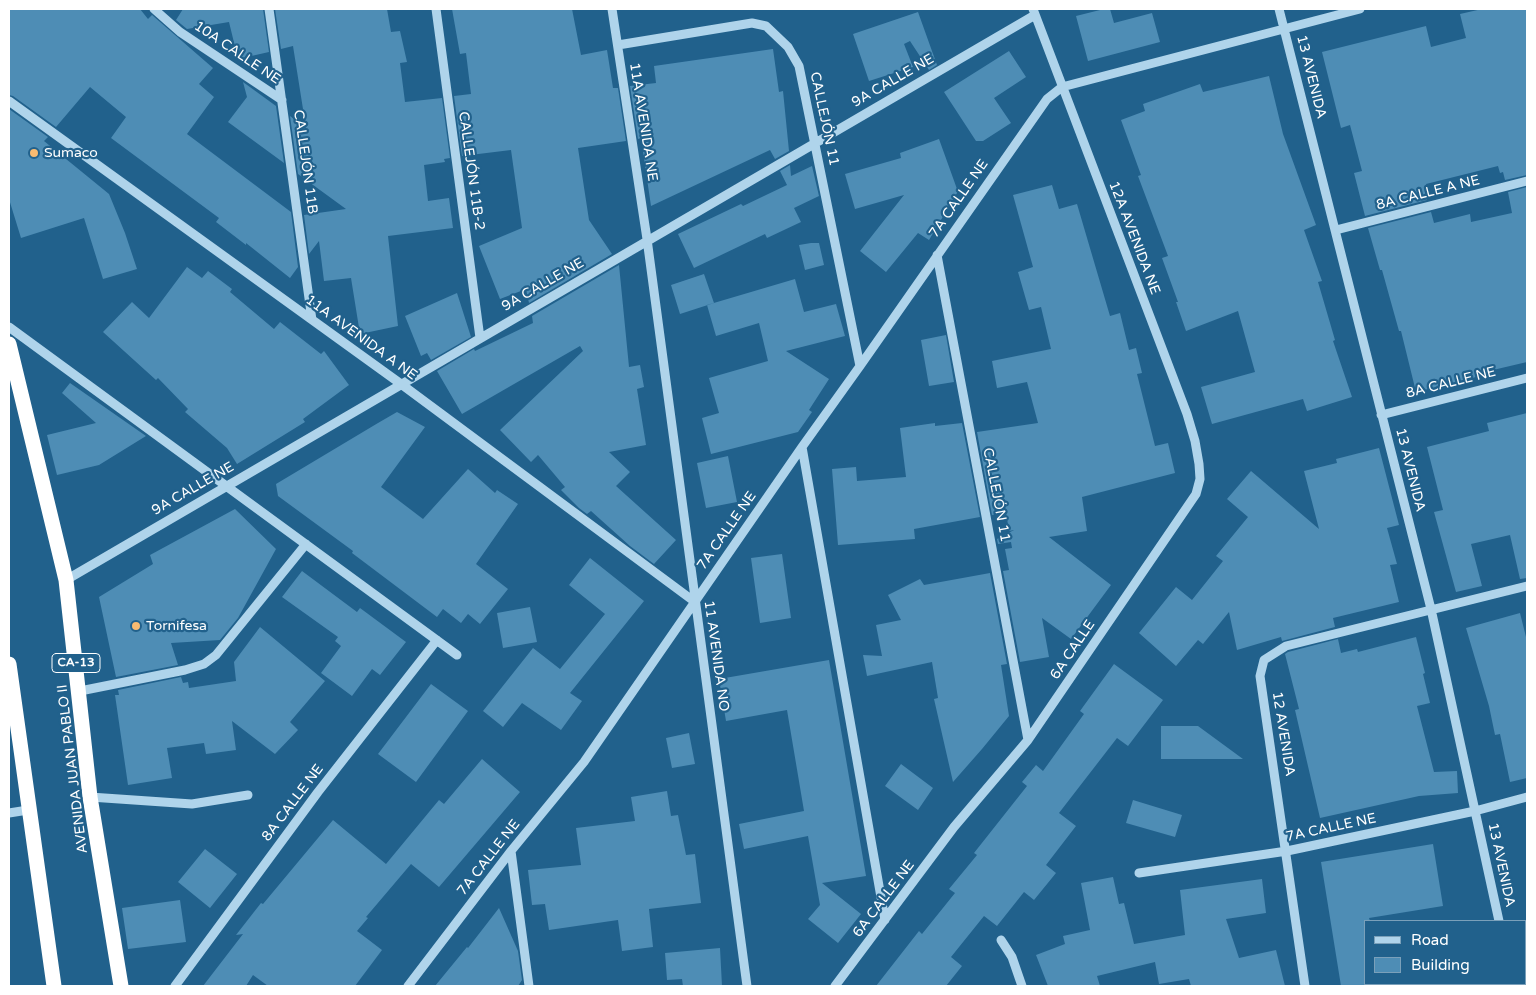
<!DOCTYPE html>
<html>
<head>
<meta charset="utf-8">
<style>
  body { margin:0 }
  #map { position:relative; width:1536px; height:995px; overflow:hidden; background:#21618c; font-family:"Varela Round",sans-serif }
  canvas { display:block }
  .frame { position:absolute; inset:0; border:10px solid #fff; pointer-events:none }
  .legend { position:absolute; left:1364px; top:920px; width:162px; height:65px; box-sizing:border-box; background:#21618c; border:1px solid #7aa0ba; margin:0; padding:6px 9px; list-style:none; font-size:15px; color:#fff }
  .legend li { display:flex; align-items:center; gap:10px; height:25px }
  .legend b { width:25px; border:1px solid #7aa0ba }
</style>
</head>
<body>
<div id="map">
<canvas width="1536" height="995"></canvas>
<div class="frame"></div>
<ul class="legend">
<li><b style="height:6px;background:#afd4eb"></b>Road</li>
<li><b style="height:14px;background:#4e8db5"></b>Building</li>
</ul>
</div>
<script>
const ctx = document.querySelector('canvas').getContext('2d');
ctx.lineJoin = 'round';
function fill(path, color) { ctx.fillStyle = color; ctx.fill(path, 'evenodd'); }
const poly = rows => new Path2D(rows.map(r => 'M' + r).join(''));
function strokePath(path, color, width, dash) { ctx.strokeStyle = color; ctx.lineWidth = width; ctx.lineCap = dash ? 'butt' : 'round'; ctx.setLineDash(dash || []); ctx.stroke(path); }
function drawText(font, color, halo, rows, align = 'center') {
  ctx.font = font + ' "Varela Round",sans-serif'; ctx.lineWidth = 4.5; ctx.setLineDash([]); ctx.textBaseline = 'middle'; ctx.strokeStyle = halo; ctx.fillStyle = color; for (const [text, x, y, turn = 0] of rows) {
    ctx.save(); ctx.translate(x, y); ctx.rotate((+turn || 0) * Math.PI / 180); ctx.textAlign = isNaN(turn) ? turn : align; if (halo) ctx.strokeText(text, 0, 0); ctx.fillText(text, 0, 0); ctx.restore();
  }
}
fill(poly([
  [9,9,140,9,148,19,152,15,213,68,199,84,214,97,187,134,291,212,298,267,290,278,246,243,246,245,216,222,219,218,111,138,126,117,90,87,56,127,13,96,9,95],
  [183,9,263,9,269,52,238,59,229,22,187,29,176,20],
  [275,9,387,9,391,32,400,31,407,62,400,63,405,102,442,98,450,158,444,159,445,162,424,165,428,201,449,198,453,228,388,236,398,326,360,334,351,278,324,281,319,241,309,254,304,215,346,209,298,174,290,116,306,128,293,46,281,49],
  [452,9,572,9,581,55,607,50,613,88,618,88,626,141,578,148,589,220,612,254,529,303,526,289,500,299,479,246,522,228,511,150,462,156,454,96,471,94,466,53,460,54],
  [1104,9,1110,9,1114,23,1152,13,1160,42,1088,61,1076,16],
  [1482,9,1527,9,1527,175,1505,180,1503,172,1500,173,1498,166,1426,184,1427,187,1424,188,1427,200,1365,216,1354,173,1362,171,1350,125,1341,128,1322,52,1426,26,1431,47,1466,38,1460,14],
  [918,12,937,65,929,70,910,41,904,44,913,67,869,81,853,34],
  [773,49,779,92,783,91,789,151,775,159,770,150,651,206,641,138,638,139,630,86,656,83,654,66],
  [1009,51,1026,77,994,98,1011,123,983,141,976,141,944,92],
  [1269,76,1283,134,1316,225,1304,230,1322,281,1318,282,1335,340,1333,341,1352,397,1307,411,1303,399,1212,424,1201,387,1255,372,1238,311,1186,331,1176,302,1178,302,1162,258,1168,256,1138,176,1141,175,1121,120,1145,111,1143,104,1200,84,1203,92],
  [243,82,276,106,284,163,228,122,247,97],
  [9,109,48,137,44,141,109,194,125,233,137,269,103,279,84,218,21,238,9,199],
  [939,139,957,189,957,193,929,240,918,233,886,272,860,251,904,195,855,209,845,174,901,158,900,153],
  [790,165,791,176,812,166,819,196,794,208,801,222,767,238,765,234,694,268,678,234,741,204,743,206,787,185,780,171],
  [1052,185,1059,209,1077,204,1110,316,1120,313,1129,350,1136,348,1142,373,1137,374,1155,446,1168,443,1175,473,1082,497,1087,531,1049,537,1111,585,1071,639,1042,618,1049,657,1020,662,1003,571,1009,570,1005,549,1012,548,1011,542,998,544,997,539,1014,530,1009,531,1006,512,992,515,977,432,1038,423,1027,382,997,388,992,361,1051,349,1041,307,1029,310,1018,272,1033,267,1013,195],
  [1527,187,1527,362,1476,374,1476,377,1416,392,1401,331,1399,331,1382,270,1380,270,1368,228,1431,212,1434,223,1470,214,1471,222,1512,213,1508,192],
  [811,243,819,243,824,265,805,270,799,245],
  [619,265,629,367,640,365,644,387,637,389,646,445,609,452,630,472,616,486,676,540,654,564,630,546,591,511,587,514,579,508,561,490,565,487,538,455,531,462,500,430,583,351,580,346,462,414,437,371,474,349,475,351,533,323,532,316],
  [187,267,202,278,208,271,232,289,230,292,274,329,280,322,321,354,324,351,349,385,303,419,305,422,237,464,227,448,185,412,188,409,158,378,156,380,103,332,132,302,149,318],
  [704,274,714,303,680,314,671,285],
  [795,279,804,312,836,304,845,336,786,351,829,379,809,410,812,412,798,432,711,454,702,418,719,413,709,378,768,361,759,323,716,336,707,305],
  [457,293,471,337,431,360,427,353,421,356,405,316],
  [946,335,954,382,929,386,921,340],
  [70,383,146,436,99,465,57,475,47,435,96,423,62,393],
  [397,412,425,427,381,487,423,519,468,469,495,493,497,490,518,504,476,564,508,589,480,624,468,614,461,623,443,609,437,617,352,553,353,551,278,496,276,484,378,423,378,425,378,423],
  [1527,413,1527,578,1520,579,1510,535,1471,544,1482,586,1456,592,1434,512,1443,510,1427,447,1489,431,1487,423],
  [935,423,935,426,962,423,980,517,914,529,915,539,838,545,832,469,856,467,857,481,906,477,900,428],
  [1379,448,1399,525,1387,528,1397,564,1390,565,1399,602,1333,618,1335,627,1282,641,1281,637,1237,650,1229,612,1203,644,1198,640,1176,666,1139,633,1176,587,1192,600,1223,561,1216,556,1248,517,1227,499,1251,471,1319,529,1304,471,1337,463,1336,459],
  [728,456,737,502,706,508,697,463],
  [235,509,276,549,238,618,220,640,171,643,178,665,116,677,99,597,153,564,150,555],
  [782,554,791,618,760,623,751,558],
  [590,558,644,601,570,693,582,701,561,730,522,703,503,727,483,711,533,648,560,669,605,614,569,585],
  [302,571,357,612,360,608,406,642,380,675,372,669,352,696,321,673,341,646,335,641,338,637,282,597],
  [990,573,1007,664,1001,665,1009,716,982,749,953,782,934,699,938,698,932,662,867,676,863,655,882,656,876,625,901,620,888,595,920,579,924,585],
  [530,607,537,642,503,648,497,613],
  [1520,613,1527,641,1527,778,1510,782,1500,734,1495,735,1489,706,1466,628],
  [260,627,325,681,290,722,298,730,275,754,232,721,236,750,206,754,204,743,167,748,172,778,128,785,115,695,119,695,118,690,181,677,183,683,188,682,189,688,236,681,234,662],
  [1416,637,1425,673,1423,674,1430,703,1417,706,1434,772,1457,771,1458,793,1419,796,1320,818,1295,710,1299,709,1285,654,1288,652,1338,639,1341,653,1357,649,1358,652],
  [829,660,866,876,822,883,861,914,838,943,808,919,820,905,808,836,744,849,739,824,804,811,787,710,726,721,719,679],
  [1114,664,1163,700,1128,746,1117,738,1059,813,1076,826,1046,865,1056,873,1034,900,1024,892,997,926,984,916,951,957,962,966,946,986,876,986,919,931,922,934,955,893,949,889,977,855,974,853,1027,786,1022,782,1036,765,1043,771,1084,714,1080,711],
  [431,684,468,711,416,782,378,754],
  [1161,726,1198,726,1243,759,1161,759],
  [689,733,695,764,672,768,666,738],
  [482,759,520,792,439,887,411,864,366,917,368,918,357,931,382,950,355,986,268,986,253,975,246,986,203,986,243,934,236,935,261,903,263,904,333,820,386,864,439,800,444,804],
  [901,764,933,788,918,810,885,786],
  [667,791,671,816,678,815,686,855,695,854,701,903,649,909,653,947,622,951,618,920,549,930,545,904,532,905,528,870,581,865,576,828,635,821,631,797],
  [1133,800,1182,815,1175,837,1126,823],
  [1433,844,1443,906,1369,918,1370,921,1365,921,1365,986,1341,986,1321,862],
  [205,849,237,874,210,908,178,882],
  [1113,877,1119,904,1124,903,1134,944,1185,935,1180,890,1262,879,1266,913,1226,919,1239,958,1276,950,1285,986,1191,986,1189,979,1159,984,1155,962,1097,976,1100,986,1048,986,1036,955,1065,944,1063,936,1090,930,1081,883],
  [180,900,186,942,128,949,122,908],
  [499,908,518,951,522,980,518,986,435,986,467,947,468,948],
  [720,948,722,986,683,986,682,979,667,980,665,953]
]), '#4e8db5');
strokePath(poly([
  [154,9,180,32,282,100],
  [269,9,312,320],
  [436,9,480,338],
  [612,9,647,239,747,986],
  [1279,9,1431,609,1499,921],
  [618,45,752,23,766,26,788,47,799,66,860,366],
  [9,101,401,384,695,602],
  [1336,230,1527,181],
  [937,255,1028,740],
  [9,327,457,655],
  [1381,415,1527,378],
  [802,447,885,920],
  [66,580,1035,15],
  [80,691,185,670,204,664,216,655,306,544],
  [90,797,192,804,248,795],
  [9,813,28,810],
  [511,851,529,986],
  [1139,873,1287,851,1475,811,1527,797],
  [1001,940,1012,957,1022,986],
  [1512,984,1513,986],
  [175,986,318,792,437,640],
  [408,986,511,851,584,762,802,447,860,366,1047,99,1062,87,1360,9],
  [835,986,954,827,1028,740,1196,494,1200,479,1199,464,1195,441,1187,414,1033,9],
  [1305,986,1260,676,1264,660,1286,646,1527,586]
]), '#afd4eb', 9);
strokePath(poly([
  [9,344,66,580,90,797,121,986],
  [9,664,54,986]
]), '#fff', 15);
for (const [x, y, r, color] of [
  [34,153,5,"#f8bb71"],
  [136,626,5,"#f8bb71"]
]) { const dot = new Path2D(); dot.arc(x, y, r, 0, 2 * Math.PI); ctx.fillStyle = color; ctx.fill(dot); strokePath(dot, '#21618c', 2); }
for (const [x, y, w] of [
  [76,663,48]
]) { const box = new Path2D(); box.roundRect(x - w / 2, y - 9.5, w, 19, 4); ctx.fillStyle = '#21618c'; ctx.fill(box); strokePath(box, '#fff', 1); }
drawText('bold 12px', '#fff', null, [
  ["CA-13",76,663]
]);
drawText('14px', '#fff', '#21618c', [
  ["10A CALLE NE",237,53,34],
  ["13 AVENIDA",1311,77,76],
  ["9A CALLE NE",893,81,-30],
  ["CALLEJÓN 11",824,119,78],
  ["11A AVENIDA NE",643,122,81],
  ["CALLEJÓN 11B",305,162,82],
  ["CALLEJÓN 11B-2",471,171,82],
  ["8A CALLE A NE",1428,193,-14],
  ["7A CALLE NE",959,199,-55],
  ["12A AVENIDA NE",1134,238,69],
  ["9A CALLE NE",543,285,-30],
  ["11A AVENIDA A NE",361,338,36],
  ["8A CALLE NE",1451,383,-14],
  ["13 AVENIDA",1410,470,76],
  ["9A CALLE NE",193,489,-30],
  ["CALLEJÓN 11",996,495,79],
  ["7A CALLE NE",727,531,-55],
  ["6A CALLE",1073,650,-56],
  ["11 AVENIDA NO",716,656,82],
  ["12 AVENIDA",1283,734,81],
  ["AVENIDA JUAN PABLO II",73,769,-97],
  ["8A CALLE NE",293,803,-53],
  ["7A CALLE NE",1331,828,-12],
  ["7A CALLE NE",489,858,-52],
  ["13 AVENIDA",1501,865,78],
  ["6A CALLE NE",884,899,-53]
]);
drawText('14px', '#fff', '#21618c', [
  ["Sumaco",44,153],
  ["Tornifesa",146,626]
], 'left');
</script>
</body>
</html>
